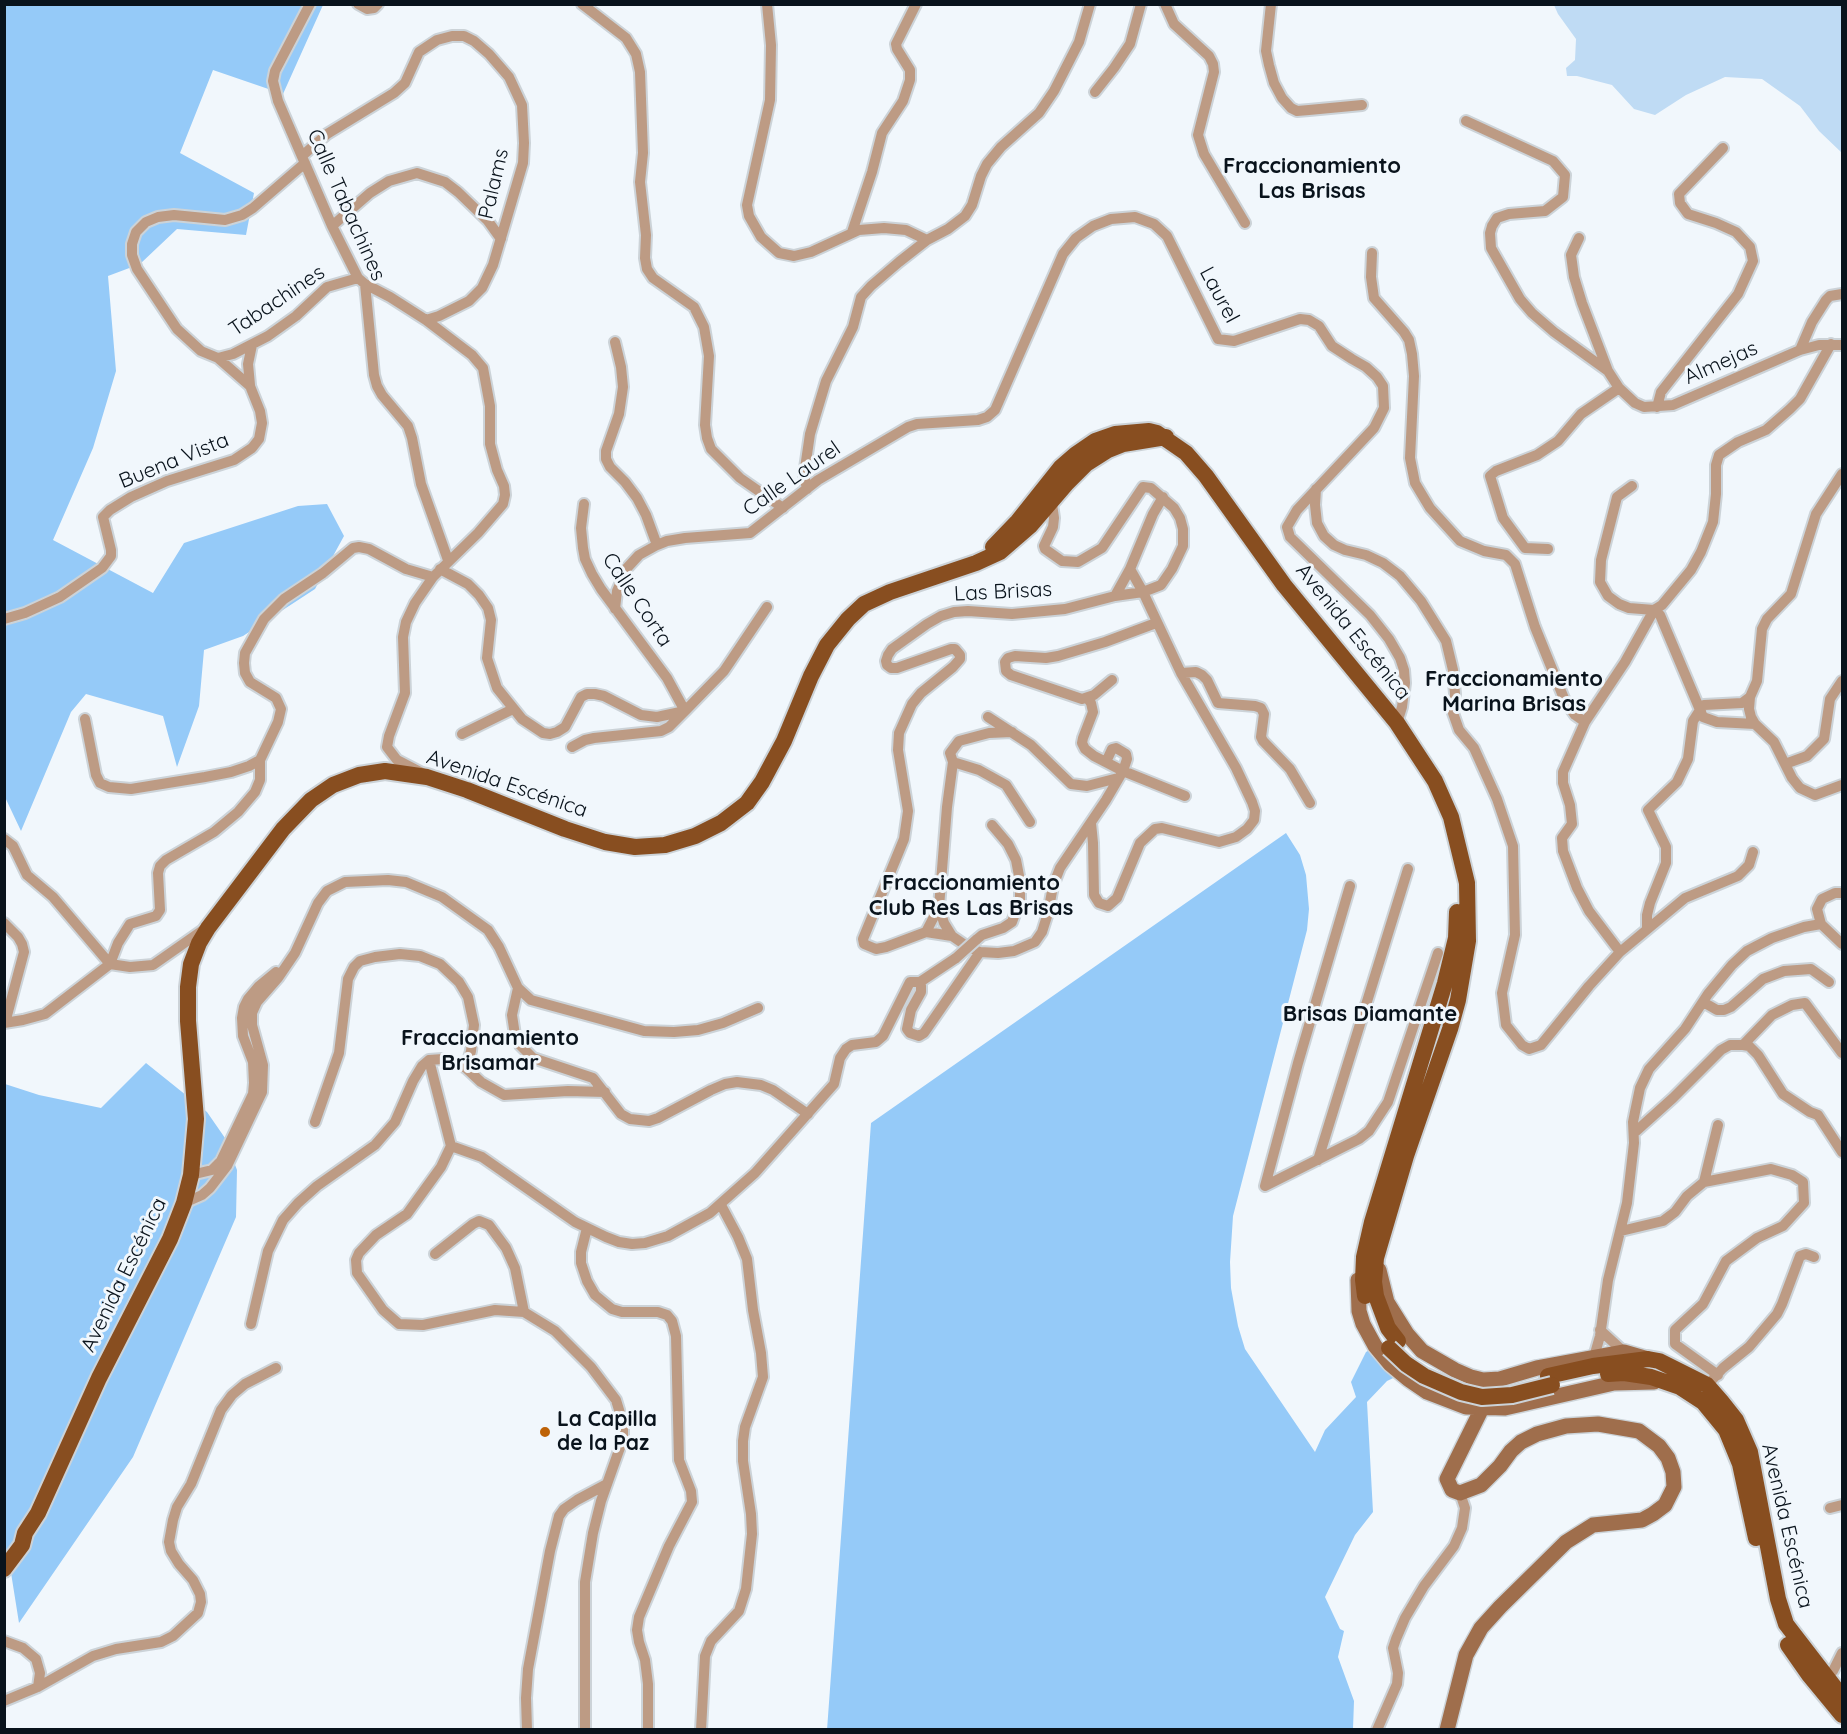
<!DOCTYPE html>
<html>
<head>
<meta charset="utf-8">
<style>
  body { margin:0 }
  #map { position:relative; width:1847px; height:1734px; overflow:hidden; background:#f1f7fc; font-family:Quicksand,sans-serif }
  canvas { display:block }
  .frame { position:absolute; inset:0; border:6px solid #09131c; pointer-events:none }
</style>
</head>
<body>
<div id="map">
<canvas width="1847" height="1734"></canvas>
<div class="frame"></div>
</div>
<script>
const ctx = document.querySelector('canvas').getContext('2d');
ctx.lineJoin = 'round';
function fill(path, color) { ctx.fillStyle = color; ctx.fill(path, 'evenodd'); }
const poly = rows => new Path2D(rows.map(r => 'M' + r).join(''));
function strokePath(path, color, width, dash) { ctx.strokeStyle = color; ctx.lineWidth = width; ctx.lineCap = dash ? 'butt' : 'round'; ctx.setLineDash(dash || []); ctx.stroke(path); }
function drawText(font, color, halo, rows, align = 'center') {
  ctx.font = font + ' Quicksand,sans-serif'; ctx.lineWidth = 6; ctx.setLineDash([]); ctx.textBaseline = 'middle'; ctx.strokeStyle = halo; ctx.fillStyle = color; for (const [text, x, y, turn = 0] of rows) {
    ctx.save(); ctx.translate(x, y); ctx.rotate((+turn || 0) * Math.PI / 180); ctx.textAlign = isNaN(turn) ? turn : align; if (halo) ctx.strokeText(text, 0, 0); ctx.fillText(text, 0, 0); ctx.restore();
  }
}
fill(poly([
  [4,5,323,5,283,94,213,70,180,153,254,193,246,235,177,229,140,264,108,276,116,371,93,448,53,540,153,593,184,543,298,506,327,504,344,536,315,589,243,636,204,650,199,706,177,767,163,716,86,694,71,712,21,831,4,795],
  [1286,833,1300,855,1306,875,1309,909,1307,930,1233,1216,1230,1262,1231,1288,1238,1326,1245,1349,1315,1452,1325,1430,1356,1397,1351,1382,1366,1352,1380,1344,1388,1342,1408,1371,1387,1381,1367,1402,1373,1512,1355,1535,1325,1597,1340,1629,1344,1631,1338,1657,1354,1701,1353,1729,827,1730,871,1123],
  [146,1063,207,1112,225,1138,237,1170,236,1217,133,1457,19,1623,8,1554,5,1553,5,1084,39,1095,101,1108]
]), '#95caf8');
fill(poly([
  [1554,5,1842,5,1842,153,1819,131,1800,106,1762,79,1725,77,1686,95,1655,115,1634,109,1612,85,1577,76,1567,76,1566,68,1575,60,1576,39,1558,14]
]), '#bfdbf4');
const street = poly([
  [310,4,275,71,273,81,278,101,332,226,358,278,365,284,390,297,426,320,472,355,483,368,490,406,490,444,497,470,504,486,505,495,503,504,478,533,433,577,415,603,406,622,403,637,405,693,389,736,387,747,397,760,422,773],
  [358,4,367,9,374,8,378,4],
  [582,4,626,38,636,54,640,72,643,153,640,182,646,235,645,258,647,269,653,278,694,307,704,327,709,356,705,425,707,438,711,449,740,478,783,508],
  [767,4,771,45,770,100,747,205,749,216,761,237,779,253,794,256,811,252,859,230,884,228,906,230,927,240],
  [1165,4,1174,24,1209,56,1213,64,1214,72,1198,135,1204,154,1245,223],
  [1271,4,1266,51,1269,65,1274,83,1282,98,1291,108,1297,111,1309,110,1362,105],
  [1095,92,1114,68,1130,44,1141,4],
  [1466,121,1553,161,1565,175,1563,197,1545,211,1509,214,1497,218,1492,226,1490,233,1491,248,1520,299,1532,313,1554,332,1608,371],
  [302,156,327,134,394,93,405,83,419,52,437,40,452,36,464,36,474,41,489,54,509,77,522,105,524,143,523,163,493,265,482,288,469,301,439,316,426,320],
  [332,226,370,193,389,181,417,173,445,182,458,192,488,221,501,239],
  [852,232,872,172,882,133,903,101,910,80,910,70,897,49,896,44,916,4],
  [1579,238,1571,255,1574,277,1582,303,1608,371,1619,388,1635,403,1644,407,1673,405,1800,350,1819,345,1842,345],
  [1372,253,1371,277,1374,298,1404,332,1409,340,1412,354,1414,376,1410,458,1415,483,1430,508,1460,541,1484,551,1506,555,1515,564,1535,627,1565,701,1575,715,1585,722],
  [365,284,374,375,377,386,382,395,408,426,412,438,421,484,448,560],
  [615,342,621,367,623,387,619,414,606,451,606,459,610,467,625,482,637,498,646,515,657,545],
  [1800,350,1812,322,1826,300,1830,296,1842,294],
  [218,358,233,354,268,336,296,316,327,287,358,278],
  [250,385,248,364,252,345],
  [1657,407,1661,392,1738,294,1753,261,1750,247,1736,232,1716,223,1688,214,1680,203,1679,194,1723,148],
  [1842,474,1816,514,1791,594,1767,619,1762,629,1757,681,1750,697,1749,709,1751,717,1755,724,1774,742,1792,778,1800,788,1815,795,1842,785],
  [1632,486,1617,497,1601,560,1600,582,1608,596,1619,604,1629,608,1654,610,1660,615,1703,717,1717,722,1755,724],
  [807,489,804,475,810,434,826,381,853,327,861,297,871,286,899,262,927,240,948,229,965,216,972,205,981,176,987,164,1001,147,1039,113,1054,91,1079,42,1090,4],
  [1316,489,1315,505,1317,523,1324,536,1334,545,1345,550,1366,555,1383,563,1400,576,1421,601,1446,641,1453,670,1455,694,1453,713,1459,730,1474,748,1497,799,1513,846,1515,935,1502,993,1506,1025,1522,1045,1529,1049,1541,1045,1589,986,1620,952,1685,898,1738,876,1749,865,1753,852],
  [1548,549,1525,548,1503,518,1490,476,1496,471,1537,455,1558,441,1581,414,1619,388],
  [440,569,468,584,479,595,488,608,491,620,487,658,497,688,522,719,543,733,550,734,557,732,565,727,581,697,587,694,595,694,604,696,641,715,657,717,685,711,724,671,767,607],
  [1115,596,1130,569],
  [615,609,617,591,627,568,639,555,657,545,667,541,685,538,750,533,818,480,908,427,917,424,978,420,987,417,995,410,1063,254,1076,238,1093,226,1111,219,1135,217,1154,224,1167,236,1218,339,1234,341,1300,319,1309,320,1319,326,1332,346,1352,359,1366,367,1377,377,1383,386,1384,408,1374,428,1297,510,1287,527,1290,537,1370,615,1389,639,1400,658,1404,670,1405,683,1402,707,1397,723],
  [4,619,25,613,60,597,102,568,111,556,111,550,103,517,110,510,131,497,167,481,234,460,252,448,259,439,262,423,260,411,250,386,218,358,201,351,177,329,137,269,132,255,132,244,136,232,146,222,158,217,174,215,225,220,242,215,253,208,305,163],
  [1181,673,1196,672,1202,675,1207,680,1218,703,1255,706,1261,708,1264,714,1261,737,1263,741,1290,769,1310,803],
  [1112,680,1094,695,1082,699,1011,675,1006,671,1005,662,1008,658,1015,656,1046,658,1058,656,1105,642,1156,623],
  [1088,699,1091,703,1093,712,1083,738,1082,743,1085,749,1094,756,1123,771,1185,796],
  [988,717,1031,745,1071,784,1087,786,1118,778],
  [85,719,96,775,100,783,109,787,131,789,205,777,231,772,249,766,260,760],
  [462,734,513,709],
  [572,747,585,740,594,738,661,731,669,727,685,711,667,678,601,589,592,574,585,559,583,548,581,528,584,504],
  [953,762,950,753,959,741,989,733,1012,732],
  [1785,764,1807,756,1824,739,1830,699,1842,681],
  [1030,822,1006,785,979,770,953,762,947,807,939,907,944,923,952,936,968,947,980,952,998,953,1014,951,1035,942,1042,932,1048,913,1053,886,1060,868,1106,800,1123,771,1127,759,1126,754,1116,748,1112,749,1106,762],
  [1091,823,1093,843,1094,895,1099,903,1108,906,1117,898,1140,843,1155,829,1162,828,1219,842,1236,837,1247,829,1254,820,1255,811,1252,802,1236,768,1181,673,1143,592,1130,569,1153,514,1163,497],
  [4,839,13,846,27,875,53,897,110,964],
  [1842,893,1835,893,1822,899,1817,909,1821,924,1842,944],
  [4,923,18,937,22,944,24,952,5,1023],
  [1647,928,1647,915,1650,903,1666,863,1666,847,1648,810,1677,782,1688,759,1693,721,1700,710,1704,705,1742,703,1750,697],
  [926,932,939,907],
  [952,936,926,932,886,947,876,949,864,944,863,939,904,839,908,811,898,750,899,733,912,704,921,693,953,667,960,659,960,655,955,649,951,649,897,668,891,668,887,665,886,661,888,655,892,649,927,624,941,616,954,612,968,611,1012,614,1065,609,1115,596,1143,592,1161,585,1172,569,1183,546,1183,529,1180,518,1174,508,1151,488,1143,487,1102,548,1078,562,1062,561,1045,549,1044,546,1053,527,1054,518,1051,497],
  [976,940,982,935,1003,928,1012,922,1020,900,1020,881,1016,860,1008,844,992,825],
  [1620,952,1589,911,1577,888,1563,851,1562,838,1572,824,1570,805,1563,783,1563,772,1585,722,1625,662,1654,610,1662,605,1691,570,1701,552,1713,522,1716,494,1716,465,1719,455,1738,442,1766,430,1790,409,1800,399,1831,344],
  [110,964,118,943,130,924,156,916,160,910,158,873,160,866,166,860,214,832,238,812,255,792,260,780,260,760,278,722,281,709,276,698,250,682,245,673,244,663,245,653,264,619,284,599,323,573,353,548,359,547,369,549,406,569,433,577],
  [110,964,130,967,153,965,203,930],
  [920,982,956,958],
  [518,988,531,1000,644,1031,674,1032,698,1030,723,1023,758,1008],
  [1703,1002,1717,1010,1724,1010,1731,1007,1763,979,1784,971,1811,969,1829,982],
  [4,1023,23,1020,45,1014,110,964],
  [1743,1045,1772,1015,1792,1005,1805,1003,1842,1053],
  [429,1060,451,1146,441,1167,407,1214,376,1235,359,1253,356,1260,357,1273,383,1310,399,1324,423,1325,495,1310,524,1312,555,1331,591,1367,616,1400,623,1423,623,1439,601,1501,593,1533,585,1582,585,1730],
  [315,1122,339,1053,348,979,354,967,360,961,375,957,400,954,420,956,440,964,459,982,468,997,474,1025,471,1051,466,1068],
  [1634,1133,1673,1098,1721,1050,1730,1045,1743,1045,1749,1046,1758,1055,1783,1094,1810,1112,1818,1115,1842,1152],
  [451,1146,482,1157,575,1222,606,1237,619,1242,632,1244,645,1243,668,1236,710,1213,755,1173,834,1084,840,1058,846,1049,852,1045,876,1042,883,1036,910,982,920,982,921,986,921,992,911,1010,907,1029,910,1033,919,1036,924,1033,980,952],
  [1318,1160,1408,869],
  [191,1175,212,1170,221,1161,253,1094,254,1083,253,1062,243,1036,242,1018,244,1007,248,999,259,986,276,972],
  [1704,1182,1718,1125],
  [1265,1186,1298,1063,1350,886],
  [1265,1186,1359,1139,1369,1131,1388,1102,1438,953],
  [184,1203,202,1195,210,1188,227,1166,262,1092,263,1065,252,1025,252,1013,257,1002,278,978,295,953,318,903,327,891,345,882,388,880,406,882,442,897,488,930,499,947,518,988,512,1015,515,1035,520,1045,533,1058,593,1078,621,1114,630,1119,649,1121,658,1118,711,1090,725,1084,737,1082,761,1085,773,1090,808,1114],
  [587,1228,581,1252,581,1263,587,1281,595,1295,612,1309,622,1312,658,1312,667,1315,672,1321,676,1336,679,1460,691,1491,692,1502,669,1546,639,1617,637,1630,639,1642,645,1660,648,1684,648,1730],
  [1621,1231,1663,1221,1675,1212,1687,1196,1704,1182,1771,1169,1792,1175,1803,1182,1804,1203,1783,1226,1757,1238,1726,1261,1703,1304,1675,1330,1675,1344,1718,1375],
  [435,1254,473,1224,479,1221,489,1225,506,1248,515,1268,524,1312],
  [251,1324,268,1251,283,1220,298,1203,317,1186,375,1145,395,1122,413,1081,422,1066,429,1060,443,1059,453,1062,466,1068,481,1082,504,1095,568,1091,605,1092],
  [1600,1330,1624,1352],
  [1594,1357,1600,1336,1608,1280,1627,1203,1634,1143,1633,1122,1635,1112,1640,1088,1649,1069,1685,1029,1708,994,1732,965,1747,951,1772,938,1804,927,1821,924],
  [1713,1379,1723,1368,1749,1347,1777,1314,1782,1304,1800,1256,1806,1254,1814,1257],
  [1830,1508,1842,1505],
  [4,1641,23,1648,36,1659,40,1673,38,1687],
  [1825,1675,1833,1671,1842,1653],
  [4,1701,38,1687,93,1656,116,1649,161,1642,173,1636,198,1613,201,1602,200,1594,193,1580,179,1564,171,1551,169,1542,173,1520,177,1507,191,1484,221,1410,232,1395,245,1384,276,1368],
  [527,1730,526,1698,528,1669,550,1551,559,1516,564,1509,577,1500,607,1484],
  [701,1730,705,1656,711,1641,739,1611,746,1589,752,1534,751,1514,743,1461,743,1441,745,1427,763,1377,761,1353,753,1310,747,1259,738,1237,721,1205],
  [1377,1730,1397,1684,1398,1673,1393,1648,1396,1639,1405,1618,1424,1586,1454,1546,1462,1528,1465,1508,1460,1493]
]);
const secondary = poly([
  [1379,1270,1387,1302,1407,1334,1422,1351,1455,1370,1471,1377,1483,1380,1500,1379,1537,1368,1624,1352,1648,1359],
  [1358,1280,1359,1311,1363,1324,1375,1346,1390,1364,1408,1379,1427,1392,1466,1407,1505,1408,1614,1383,1654,1382],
  [1447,1730,1466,1655,1481,1628,1500,1607,1566,1542,1593,1525,1642,1520,1653,1514,1665,1505,1674,1487,1673,1472,1668,1458,1659,1446,1639,1431,1598,1424,1566,1426,1537,1434,1521,1442,1511,1451,1500,1466,1481,1485,1460,1493,1452,1490,1447,1479,1496,1380]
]);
const primary = poly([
  [993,547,1018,521,1061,467,1076,454,1095,441,1115,434,1149,431,1157,433,1186,453,1206,476,1284,585,1397,723,1435,781,1451,817,1467,883,1468,941,1458,1000,1450,1029,1406,1156,1376,1258,1374,1282,1376,1296,1388,1328,1398,1341],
  [1365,1296,1363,1280,1364,1257,1372,1222,1445,983,1456,938,1457,912],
  [1608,1374,1624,1373,1651,1377,1680,1387,1703,1402,1726,1430,1740,1464,1756,1538],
  [1548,1376,1593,1366,1648,1359,1659,1361,1707,1385,1721,1401,1736,1420,1750,1452,1778,1599,1786,1624,1842,1697],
  [4,1569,22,1545,25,1533,38,1513,99,1378,170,1239,184,1203,191,1175,196,1119,188,1021,188,987,191,964,199,943,208,928,283,829,311,800,333,785,359,775,385,771,427,777,467,790,565,829,605,842,635,847,665,845,695,836,721,823,747,803,762,782,784,741,811,676,827,645,848,619,864,604,890,592,976,563,1000,552,1030,526,1067,483,1086,464,1108,450,1123,444,1166,437],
  [1788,1645,1809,1675,1842,1715]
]);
strokePath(street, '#ccd3d8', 14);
strokePath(secondary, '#ccd3d8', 18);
strokePath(primary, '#ccd3d8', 20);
strokePath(street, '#bd9b84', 10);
strokePath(secondary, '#9f6e4c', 15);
strokePath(primary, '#884e20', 16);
const streetBridge = poly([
  [956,958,976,940]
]);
const primaryBridge = poly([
  [1389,1348,1406,1364,1424,1376,1461,1392,1482,1397,1512,1395,1552,1385]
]);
strokePath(streetBridge, '#ccd3d8', 14, []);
strokePath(primaryBridge, '#ccd3d8', 20, []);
strokePath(streetBridge, '#bd9b84', 10);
strokePath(primaryBridge, '#884e20', 16);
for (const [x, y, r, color] of [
  [545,1432,6,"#bd6207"]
]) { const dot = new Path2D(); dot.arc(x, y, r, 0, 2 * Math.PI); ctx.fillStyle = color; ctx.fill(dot); strokePath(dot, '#f1f7fc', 2); }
drawText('21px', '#09131c', '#f1f7fc', [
  ["Palams",494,184,-77],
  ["Calle Tabachines",346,205,66],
  ["Laurel",1219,295,62],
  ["Tabachines",277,301,-34],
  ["Almejas",1721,363,-24],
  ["Buena Vista",174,461,-22],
  ["Calle Laurel",792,479,-35],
  ["Las Brisas",1003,592,-3],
  ["Calle Corta",637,600,56],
  ["Avenida Escénica",1353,632,51],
  ["Avenida Escénica",507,784,19],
  ["Avenida Escénica",124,1275,-64],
  ["Avenida Escénica",1787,1526,77]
]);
drawText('bold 21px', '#09131c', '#f1f7fc', [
  ["La Capilla",557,1420],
  ["de la Paz",557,1444]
], 'left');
drawText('bold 22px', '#09131c', '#f1f7fc', [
  ["Fraccionamiento",1312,166],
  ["Las Brisas",1312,191],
  ["Fraccionamiento",1514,679],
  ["Marina Brisas",1514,704],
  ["Fraccionamiento",971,883],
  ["Club Res Las Brisas",971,908],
  ["Brisas Diamante",1370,1014],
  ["Fraccionamiento",490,1038],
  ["Brisamar",490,1063]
]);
</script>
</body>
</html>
